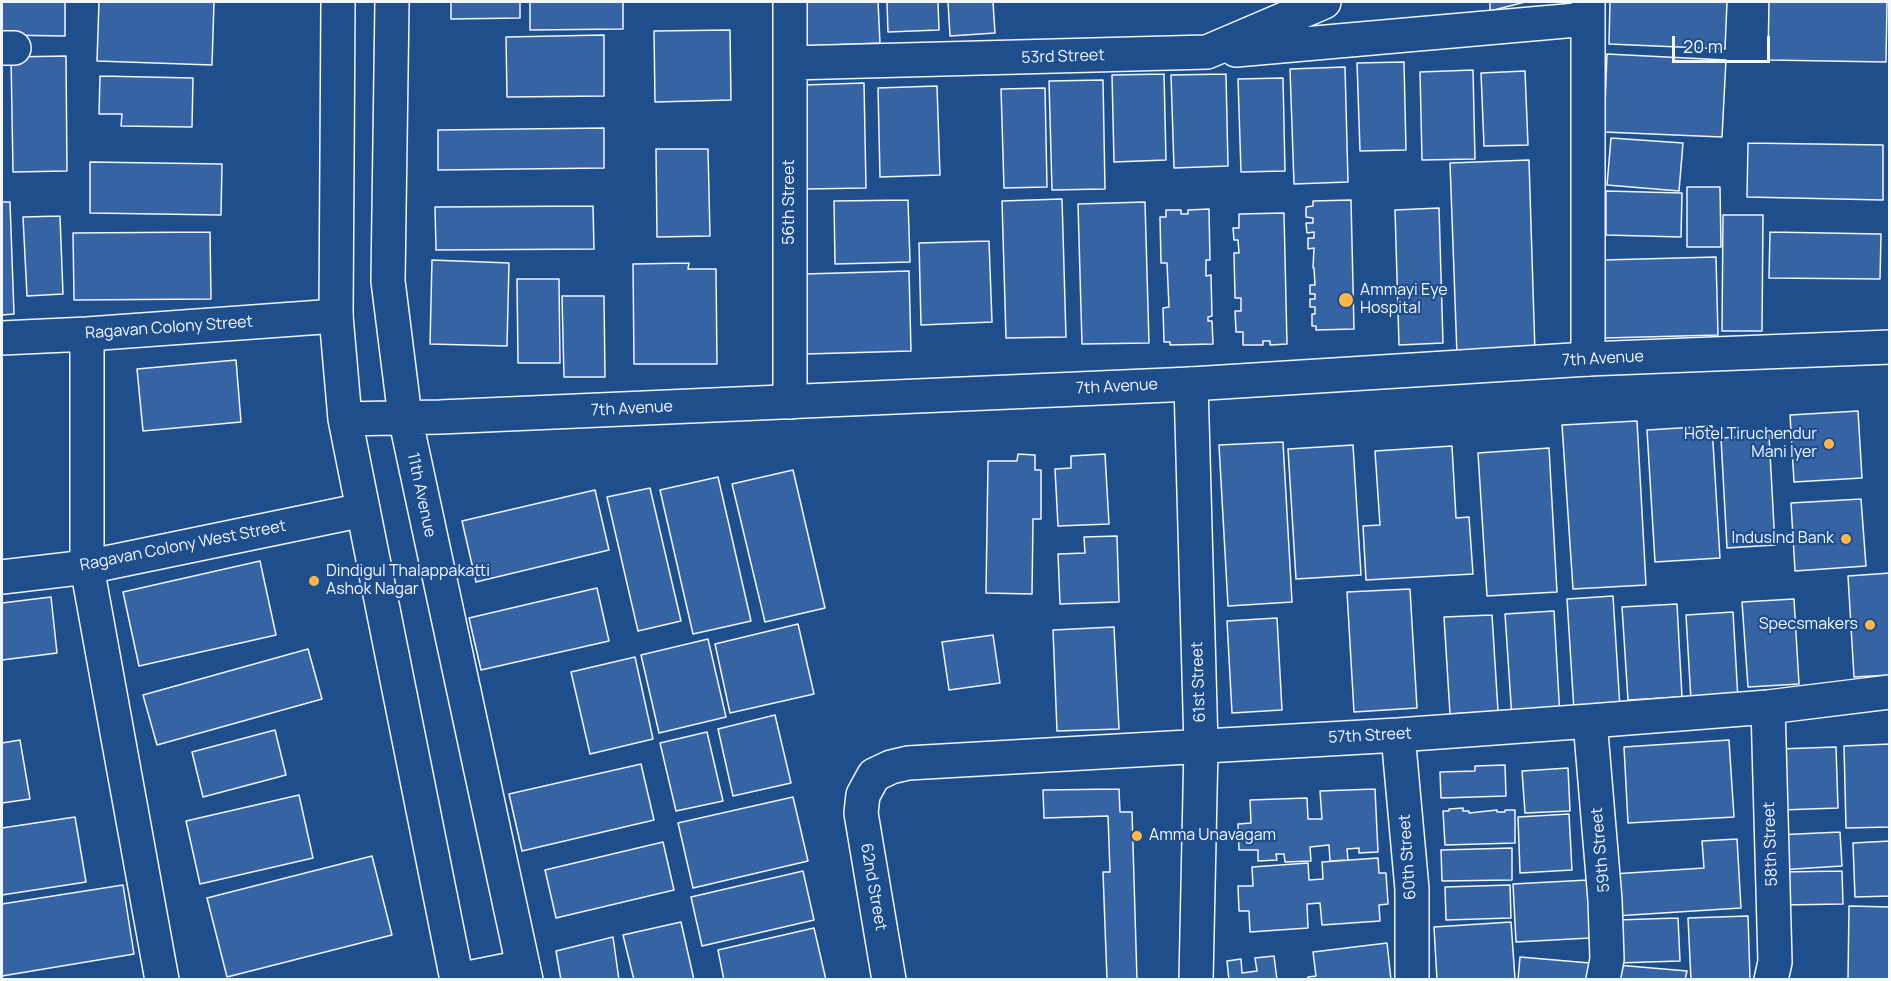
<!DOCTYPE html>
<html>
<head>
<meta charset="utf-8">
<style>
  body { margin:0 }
  #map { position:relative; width:1891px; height:981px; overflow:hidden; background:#1f4e8c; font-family:Manrope,sans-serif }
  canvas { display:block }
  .frame { position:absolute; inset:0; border:3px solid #f2f6ff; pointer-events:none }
  .scale { position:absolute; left:1672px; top:36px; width:98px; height:27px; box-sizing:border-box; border:3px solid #f2f6ff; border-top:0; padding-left:8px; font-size:18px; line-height:21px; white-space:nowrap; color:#f2f6ff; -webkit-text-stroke:4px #1f4e8c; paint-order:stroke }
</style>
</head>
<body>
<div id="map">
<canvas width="1891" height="981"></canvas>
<div class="frame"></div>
<div class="scale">20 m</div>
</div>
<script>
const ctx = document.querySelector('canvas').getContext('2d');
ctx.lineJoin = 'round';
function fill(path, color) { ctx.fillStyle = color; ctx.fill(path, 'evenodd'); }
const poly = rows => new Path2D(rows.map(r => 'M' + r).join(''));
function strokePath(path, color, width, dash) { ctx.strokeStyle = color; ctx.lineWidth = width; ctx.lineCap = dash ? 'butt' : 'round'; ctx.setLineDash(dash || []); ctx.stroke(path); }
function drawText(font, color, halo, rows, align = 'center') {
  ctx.font = font + ' Manrope,sans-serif'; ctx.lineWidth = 4.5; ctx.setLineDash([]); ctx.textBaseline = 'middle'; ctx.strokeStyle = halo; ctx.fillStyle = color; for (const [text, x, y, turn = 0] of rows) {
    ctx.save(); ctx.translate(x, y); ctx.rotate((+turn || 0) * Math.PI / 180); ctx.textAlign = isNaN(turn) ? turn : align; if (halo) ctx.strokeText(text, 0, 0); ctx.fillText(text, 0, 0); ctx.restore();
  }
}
const building = poly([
  [2,2,65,2,65,36,2,35,2,2],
  [99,2,214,2,212,65,97,61,99,2],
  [451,2,520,2,520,18,451,19,451,2],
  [530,2,623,2,623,29,530,30,530,2],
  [803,2,878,2,880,43,805,46,803,2],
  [887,2,938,2,939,30,888,32,887,2],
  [948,2,993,2,995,33,950,36,948,2],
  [1490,2,1525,2,1490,11,1490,2],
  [1610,2,1727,2,1725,49,1609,44,1610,2],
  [1769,2,1887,2,1886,62,1768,60,1769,2],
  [730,30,731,100,655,102,654,31,730,30],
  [604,35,604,96,507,97,506,37,604,35],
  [1607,54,1726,60,1722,137,1604,132,1607,54],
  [66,56,67,171,13,172,11,57,66,56],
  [1404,62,1406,150,1360,151,1357,63,1404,62],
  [1345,67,1348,182,1294,184,1290,69,1345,67],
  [1473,70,1475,159,1422,160,1420,72,1473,70],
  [1525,71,1528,145,1484,146,1481,73,1525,71],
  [1164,74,1166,160,1114,162,1112,75,1164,74],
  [1226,74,1228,166,1174,168,1171,75,1226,74],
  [100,76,193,78,192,127,121,126,122,114,99,114,100,76],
  [1283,78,1285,171,1241,172,1238,79,1283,78],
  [1103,80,1105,189,1052,190,1049,81,1103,80],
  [864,83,866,188,806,189,803,85,864,83],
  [937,86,940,175,880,177,878,88,937,86],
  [1045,88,1047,187,1004,188,1001,89,1045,88],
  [604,128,604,168,438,170,438,130,604,128],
  [1611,138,1683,143,1679,191,1607,185,1611,138],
  [1748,143,1883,145,1883,200,1747,197,1748,143],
  [656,149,708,149,710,236,657,237,656,149],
  [1529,160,1535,353,1457,355,1450,163,1529,160],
  [90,162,222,164,221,215,90,213,90,162],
  [1687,187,1720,187,1721,247,1687,247,1687,187],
  [1606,191,1682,193,1681,237,1606,235,1606,191],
  [1062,199,1066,337,1006,338,1002,201,1062,199],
  [908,200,910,262,835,264,834,201,908,200],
  [1351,200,1354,329,1316,330,1316,326,1312,326,1312,314,1315,314,1315,307,1310,307,1310,299,1315,299,1315,294,1310,294,1310,285,1315,285,1314,268,1313,268,1314,248,1308,249,1308,238,1314,238,1314,232,1307,233,1306,223,1313,223,1313,218,1306,217,1306,207,1313,206,1313,201,1351,200],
  [2,202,10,202,14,314,2,315,2,202],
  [1145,202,1149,343,1082,344,1078,204,1145,202],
  [593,206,594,249,436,250,435,207,593,206],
  [1439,208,1443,343,1399,345,1395,210,1439,208],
  [1209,209,1210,260,1206,260,1206,276,1211,275,1212,316,1208,317,1208,321,1212,321,1213,344,1170,345,1170,342,1164,342,1163,308,1169,307,1167,263,1161,263,1160,217,1166,217,1166,210,1181,210,1181,214,1188,214,1188,210,1209,209],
  [1284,213,1287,344,1270,345,1270,341,1263,341,1263,345,1243,345,1243,332,1236,332,1235,311,1241,311,1241,298,1235,298,1234,253,1239,253,1238,240,1234,240,1233,228,1239,228,1239,214,1284,213],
  [1723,215,1763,215,1762,331,1722,331,1723,215],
  [60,216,63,294,27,296,23,217,60,216],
  [210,232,211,299,74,300,73,233,210,232],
  [1770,232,1881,234,1880,279,1769,278,1770,232],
  [989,241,992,322,921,325,919,243,989,241],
  [1716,257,1718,335,1605,338,1603,260,1716,257],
  [432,260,509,263,507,346,430,344,432,260],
  [689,263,688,269,716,269,717,364,634,364,633,264,689,263],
  [909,271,911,351,806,354,804,274,909,271],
  [517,279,559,279,560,363,518,363,517,279],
  [562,296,604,296,605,377,564,377,562,296],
  [236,360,241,422,143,431,137,369,236,360],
  [1858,411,1862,478,1794,482,1790,415,1858,411],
  [1637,421,1646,585,1573,589,1562,425,1637,421],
  [1712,426,1720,558,1655,562,1647,430,1712,426],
  [1769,435,1775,545,1727,548,1721,438,1769,435],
  [1283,442,1292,602,1228,606,1219,445,1283,442],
  [1353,445,1361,575,1296,579,1288,449,1353,445],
  [1452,446,1456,518,1469,517,1473,574,1366,580,1363,526,1380,525,1375,451,1452,446],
  [1549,448,1557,592,1487,596,1478,453,1549,448],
  [1018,454,1035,455,1035,470,1041,470,1041,519,1033,519,1032,594,986,593,988,461,1017,461,1018,454],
  [1105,454,1109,524,1058,526,1055,469,1071,468,1071,456,1105,454],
  [793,470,825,608,765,622,732,484,793,470],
  [718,477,751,621,693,634,660,490,718,477],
  [650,488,681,621,638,631,607,497,650,488],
  [595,490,609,550,476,582,462,521,595,490],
  [1861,499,1866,566,1795,571,1791,503,1861,499],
  [1117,536,1119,602,1060,604,1058,554,1085,553,1084,537,1117,536],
  [260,561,276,635,139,666,123,592,260,561],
  [1890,573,1890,675,1854,677,1848,576,1890,573],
  [597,588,609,641,481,670,469,618,597,588],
  [1410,589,1417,708,1354,712,1347,592,1410,589],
  [1613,596,1620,708,1574,711,1567,599,1613,596],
  [51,597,57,653,2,660,2,603,51,597],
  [1794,599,1799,684,1748,687,1742,602,1794,599],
  [1677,604,1682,697,1628,700,1622,607,1677,604],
  [1554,611,1560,717,1512,719,1505,614,1554,611],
  [1733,612,1738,699,1691,701,1686,615,1733,612],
  [1492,615,1498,711,1450,714,1444,617,1492,615],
  [1277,618,1282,710,1232,713,1227,621,1277,618],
  [798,624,814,694,730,713,715,644,798,624],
  [1114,627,1119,729,1057,731,1053,630,1114,627],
  [993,635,1000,683,949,690,942,642,993,635],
  [708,639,726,717,659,733,641,655,708,639],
  [308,649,322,699,157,745,143,695,308,649],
  [635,657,653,739,590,754,571,672,635,657],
  [775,715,791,783,733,796,718,729,775,715],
  [275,730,286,775,203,797,192,752,275,730],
  [707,732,723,801,676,811,660,743,707,732],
  [20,740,30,799,2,803,2,743,20,740],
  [1729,740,1734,817,1628,823,1624,747,1729,740],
  [1890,744,1890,827,1846,828,1844,746,1890,744],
  [1836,747,1838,808,1781,810,1779,749,1836,747],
  [641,764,654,820,522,851,509,794,641,764],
  [1505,765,1506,796,1441,798,1440,772,1475,771,1475,766,1505,765],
  [1568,768,1570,811,1525,813,1522,771,1568,768],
  [1119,789,1120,812,1132,812,1137,980,1107,980,1103,872,1110,872,1108,816,1044,818,1043,790,1119,789],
  [1375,789,1378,852,1359,853,1359,848,1347,849,1348,860,1330,861,1329,845,1310,847,1311,861,1285,862,1284,854,1276,854,1277,860,1258,861,1258,850,1239,850,1238,824,1251,823,1250,800,1307,798,1308,819,1322,819,1320,791,1375,789],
  [299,795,313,858,200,884,186,821,299,795],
  [793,797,808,861,693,888,678,823,793,797],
  [1463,808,1463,811,1469,811,1469,813,1497,810,1497,812,1505,812,1505,810,1515,810,1515,843,1445,845,1443,811,1449,811,1449,809,1463,808],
  [1569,814,1572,870,1520,873,1518,817,1569,814],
  [75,817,86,882,2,895,2,828,75,817],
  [1840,832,1842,866,1779,870,1776,835,1840,832],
  [1737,839,1741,908,1615,916,1613,874,1704,868,1702,841,1737,839],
  [1890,841,1890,896,1855,897,1853,843,1890,841],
  [663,842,674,890,556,918,545,870,663,842],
  [1512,848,1512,880,1442,881,1441,850,1512,848],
  [372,856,392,935,227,977,207,898,372,856],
  [1378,858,1379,873,1386,873,1388,904,1379,905,1380,921,1322,925,1320,903,1307,904,1308,928,1250,932,1249,911,1239,911,1238,886,1253,886,1252,867,1308,863,1309,880,1323,879,1322,862,1378,858],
  [803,871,814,920,702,946,691,897,803,871],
  [1842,871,1843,904,1782,905,1781,872,1842,871],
  [1588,880,1590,938,1516,942,1513,884,1588,880],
  [123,885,134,954,2,976,2,904,123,885],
  [1510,885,1511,918,1446,920,1445,887,1510,885],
  [1849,906,1890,907,1890,980,1848,980,1849,906],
  [1748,916,1750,979,1691,980,1688,918,1748,916],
  [1678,918,1680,961,1617,963,1616,920,1678,918],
  [681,922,694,980,634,980,623,935,681,922],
  [1511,922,1515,979,1437,980,1434,927,1511,922],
  [814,928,826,980,724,980,718,950,814,928],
  [613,937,619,980,561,980,556,951,613,937],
  [1387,943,1391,980,1308,980,1308,977,1316,976,1313,952,1387,943],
  [1274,956,1277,980,1229,980,1227,961,1241,959,1242,973,1257,971,1255,958,1274,956],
  [1520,957,1590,963,1588,980,1518,980,1520,957],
  [1617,965,1687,971,1685,980,1614,980,1617,965]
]);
fill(building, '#3563a3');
strokePath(building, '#f2f6ff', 1.5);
const minor = poly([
  [790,2,790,402],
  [1588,19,1588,359],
  [2,48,14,48],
  [1236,50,1588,19,1588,2],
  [790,63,1207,52,1324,2],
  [87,334,87,567,162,980],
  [2,338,87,334,336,316],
  [1191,384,1201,746,1196,980],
  [2,577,87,567,363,510],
  [1768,707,1775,962,1771,980],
  [1590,721,1605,900,1607,959,1603,980],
  [1398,735,1412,889,1412,980],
  [458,980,523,967],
  [889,980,861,813,863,795,874,775,891,767,908,763,1398,735,1590,721,1768,707,1890,692]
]);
const major = poly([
  [338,2,336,316,345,419,457,980],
  [392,2,388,281,405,417,526,980],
  [345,419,440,417,1191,384,1588,359,1890,347]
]);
strokePath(minor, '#f2f6ff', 36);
strokePath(major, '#f2f6ff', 36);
strokePath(minor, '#1f4e8c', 33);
strokePath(major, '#1f4e8c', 33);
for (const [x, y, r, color] of [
  [1346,300,8,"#ffb74d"],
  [1829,444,6,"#ffb74d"],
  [1846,539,6,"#ffb74d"],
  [314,581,6,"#ffb74d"],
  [1870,625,6,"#ffb74d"],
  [1137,836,6,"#ffb74d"]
]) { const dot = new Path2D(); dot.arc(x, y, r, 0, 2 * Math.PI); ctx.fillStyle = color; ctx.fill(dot); strokePath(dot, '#1f4e8c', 2); }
drawText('16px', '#f2f6ff', '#1f4e8c', [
  ["53rd Street",1063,57,-2],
  ["56th Street",790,202,-90],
  ["Ragavan Colony Street",169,328,-4],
  ["7th Avenue",1603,359,-3],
  ["7th Avenue",1117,387,-3],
  ["7th Avenue",632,409,-3],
  ["11th Avenue",421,495,78],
  ["Ragavan Colony West Street",183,546,-11],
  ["61st Street",1199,682,-92],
  ["57th Street",1370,736,-3],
  ["58th Street",1771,844,-92],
  ["59th Street",1601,850,-95],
  ["60th Street",1408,857,-94],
  ["62nd Street",873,887,80]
]);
drawText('16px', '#f2f6ff', '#1f4e8c', [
  ["Ammayi Eye",1360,291],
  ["Hospital",1360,309],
  ["Hotel Tiruchendur",1817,435,"right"],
  ["Mani Iyer",1817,453,"right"],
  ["IndusInd Bank",1834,539,"right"],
  ["Dindigul Thalappakatti",326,572],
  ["Ashok Nagar",326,590],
  ["Specsmakers",1858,625,"right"],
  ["Amma Unavagam",1149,836]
], 'left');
</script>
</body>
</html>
